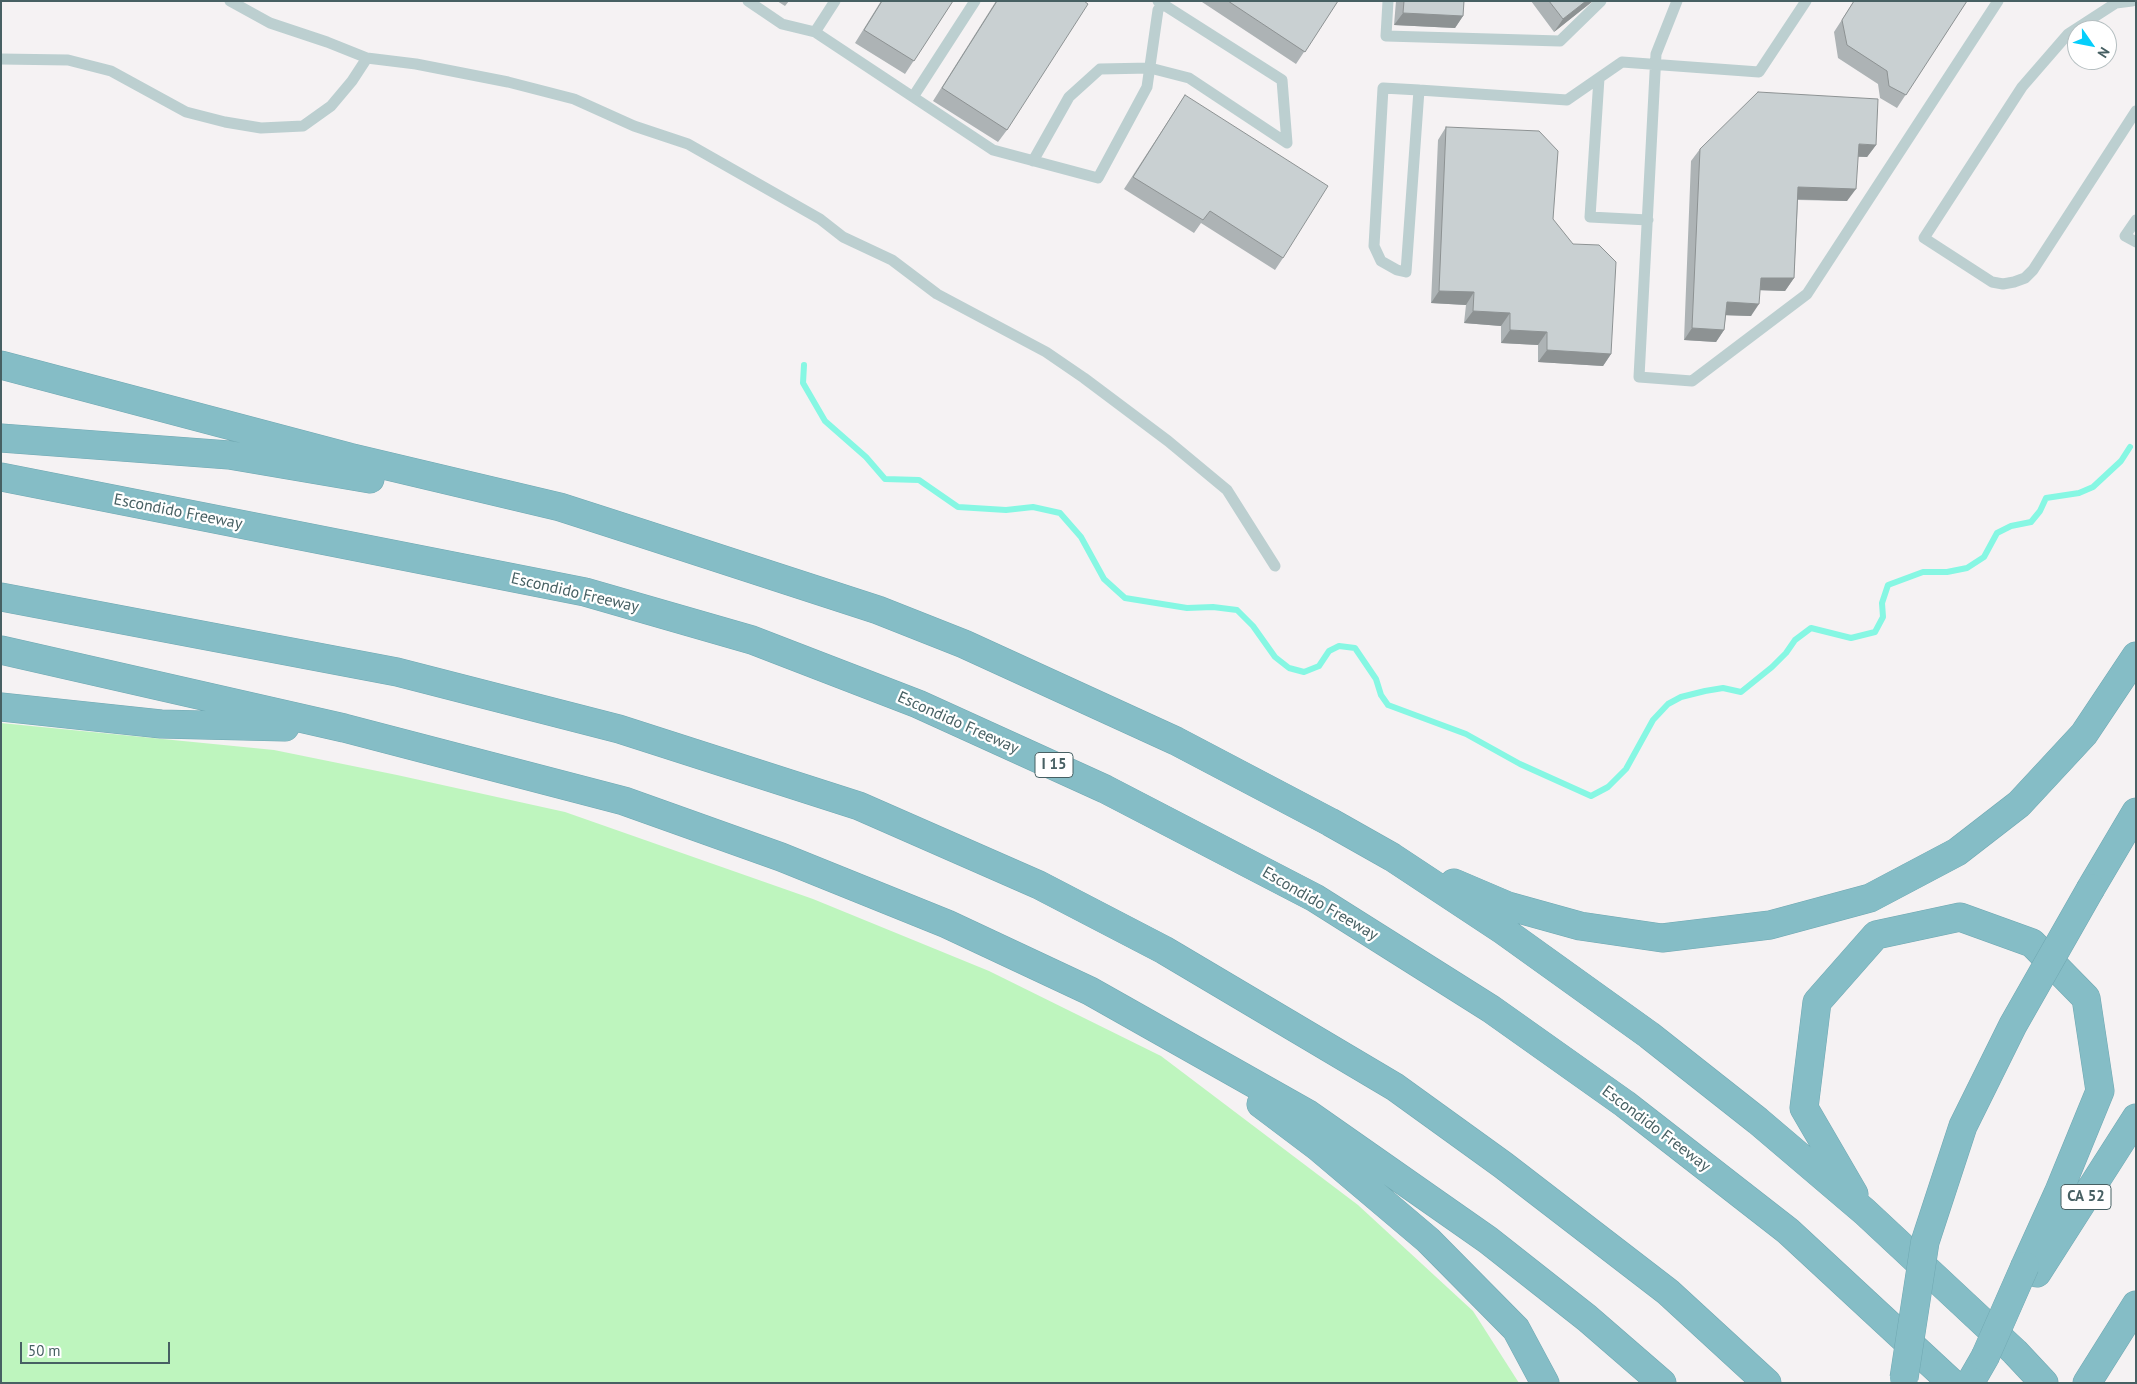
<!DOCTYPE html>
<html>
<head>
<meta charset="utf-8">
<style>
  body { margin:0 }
  #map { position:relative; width:2137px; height:1384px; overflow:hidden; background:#f5f2f3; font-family:"PT Sans",sans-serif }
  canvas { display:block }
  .frame { position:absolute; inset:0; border:2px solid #476063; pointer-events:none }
  .north { position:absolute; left:2067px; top:20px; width:50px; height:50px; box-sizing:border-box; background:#fff; border:1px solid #b5bfc1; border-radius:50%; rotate:123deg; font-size:14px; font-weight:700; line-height:20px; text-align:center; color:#476063 }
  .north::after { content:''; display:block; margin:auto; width:18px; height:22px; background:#06cefb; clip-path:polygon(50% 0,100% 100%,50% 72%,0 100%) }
  .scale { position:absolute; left:20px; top:1342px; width:150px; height:22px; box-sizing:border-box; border:2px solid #476063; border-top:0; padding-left:6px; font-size:15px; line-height:18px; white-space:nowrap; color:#476063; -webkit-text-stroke:4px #fff; paint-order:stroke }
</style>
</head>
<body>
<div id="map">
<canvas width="2137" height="1384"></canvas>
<div class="frame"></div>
<div class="north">N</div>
<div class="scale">50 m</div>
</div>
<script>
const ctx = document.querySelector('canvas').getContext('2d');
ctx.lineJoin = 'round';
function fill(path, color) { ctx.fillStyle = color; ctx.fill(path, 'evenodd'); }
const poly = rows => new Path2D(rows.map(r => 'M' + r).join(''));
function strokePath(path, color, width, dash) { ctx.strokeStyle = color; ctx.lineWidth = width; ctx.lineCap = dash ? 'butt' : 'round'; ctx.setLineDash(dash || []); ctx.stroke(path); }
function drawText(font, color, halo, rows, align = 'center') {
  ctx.font = font + ' "PT Sans",sans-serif'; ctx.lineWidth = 4.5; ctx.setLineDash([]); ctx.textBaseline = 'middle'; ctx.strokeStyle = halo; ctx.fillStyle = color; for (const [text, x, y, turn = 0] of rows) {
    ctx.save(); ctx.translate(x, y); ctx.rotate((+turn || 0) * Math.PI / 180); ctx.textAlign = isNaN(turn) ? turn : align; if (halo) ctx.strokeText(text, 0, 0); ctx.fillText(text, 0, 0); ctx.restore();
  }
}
fill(poly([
  [1,723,274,750,397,775,565,812,813,899,989,971,1161,1056,1358,1205,1473,1311,1519,1383,1,1383]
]), '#bef5be');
strokePath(poly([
  [804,365,803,383,825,421,866,457,885,479,919,480,958,507,1006,510,1033,507,1060,513,1081,537,1104,579,1125,598,1187,608,1213,607,1237,610,1253,626,1275,657,1289,668,1304,672,1319,666,1329,651,1339,646,1355,648,1376,679,1381,695,1388,705,1466,734,1520,764,1591,796,1608,787,1626,769,1653,720,1668,704,1681,697,1705,691,1723,688,1741,692,1772,667,1786,653,1795,640,1811,628,1851,638,1875,632,1883,617,1882,603,1888,585,1923,572,1947,572,1967,568,1984,557,1997,533,2011,526,2031,522,2040,511,2046,498,2079,493,2093,487,2121,461,2130,447]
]), '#86f7e3', 6);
const motorway = poly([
  [1,365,349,457,560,507,644,534,878,610,964,644,1176,741,1330,822,1392,857,1504,931,1649,1035,1758,1121,1865,1212,2015,1352,2044,1383],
  [1,438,229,455,370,479],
  [1,477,585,592,752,640,918,704,1105,789,1315,898,1491,1009,1625,1104,1788,1231,1952,1383],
  [1,597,397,672,619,729,859,806,1039,885,1164,950,1395,1087,1503,1165,1668,1292,1767,1383],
  [1,650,344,728,624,801,781,857,947,924,1090,991,1308,1114,1488,1240,1587,1318,1662,1383],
  [1,707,161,724,285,727],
  [1454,883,1508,906,1580,926,1662,938,1770,925,1870,898,1957,852,2019,804,2084,734,2136,656],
  [2091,888,2136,812],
  [1261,1104,1318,1147,1428,1240,1516,1329,1545,1383],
  [1854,1194,1804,1108,1817,1002,1876,935,1960,917,2032,943,2086,998,2100,1091,2059,1191,2025,1266],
  [2037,1273,2136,1118],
  [1970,1383,1985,1357],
  [2087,1383,2136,1305]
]);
strokePath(motorway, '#70a8b2', 29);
strokePath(poly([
  [230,1,270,23,327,42,367,58,416,64,508,82,574,99,634,126,688,144,820,219,843,237,892,260,937,294,1046,352,1084,378,1168,441,1227,490,1275,566],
  [748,1,782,24,815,32,993,150,1098,178,1147,87,1158,10,1164,1],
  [1388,1,1386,36,1560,41,1601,1],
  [1677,1,1656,54,1639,377,1692,381,1807,294,1998,1],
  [2132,1,2116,3,2068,34,2022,87,1924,238,1992,282,2003,284,2014,282,2025,278,2033,270,2136,111],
  [815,32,835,1],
  [1,59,68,60,111,71,186,112,225,122,261,128,303,126,331,106,352,81,367,58],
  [1599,78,1590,217,1648,220],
  [1419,90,1406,272,1397,270,1381,261,1374,246,1383,88,1419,90,1567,100,1622,62,1759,72,1806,1],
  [913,97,975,1],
  [1033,161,1069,97,1100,69,1150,68,1189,78,1287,143,1282,80,1158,1],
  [2136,220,2125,236,2136,242]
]), '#bccfd0', 11);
strokePath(motorway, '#85bdc6', 28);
const motorwayBridge = poly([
  [1985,1357,2025,1266],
  [1904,1378,1925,1242,1963,1126,2013,1025,2091,888]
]);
strokePath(motorwayBridge, '#70a8b2', 29, []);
strokePath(motorwayBridge, '#85bdc6', 28);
fill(poly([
  [777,1,789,1,785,6],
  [881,1,953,1,905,74,855,43],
  [996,1,1084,1,1007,130,998,142,933,101],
  [1203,1,1338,1,1296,64,1202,2],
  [1396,1,1464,1,1463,16,1455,28,1394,25],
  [1531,1,1593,1,1554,32],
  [1854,1,1967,1,1897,108,1880,98,1878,84,1838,58,1834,32],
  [1185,95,1283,258,1275,270,1201,223,1194,233,1124,189],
  [1446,127,1553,219,1611,354,1603,366,1538,362,1538,345,1501,343,1501,326,1464,323,1466,305,1431,303,1438,140],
  [1876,145,1867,157,1858,157,1847,201,1798,200,1794,278,1785,291,1760,290,1751,316,1726,315,1724,330,1716,342,1684,340,1691,161,1700,149]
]), '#adb3b5');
fill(poly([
  [1586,1,1593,1,1554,32,1563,19],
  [1403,13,1463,16,1455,28,1394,25],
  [1859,144,1876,145,1867,157,1850,156],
  [1798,187,1856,189,1847,201,1790,199],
  [1761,278,1794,278,1785,291,1753,290],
  [1439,291,1474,292,1466,305,1431,303],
  [1727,302,1759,304,1751,316,1718,315],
  [1473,311,1510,313,1501,326,1464,323],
  [1692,328,1724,330,1716,342,1684,340],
  [1510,330,1547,332,1538,345,1501,343],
  [1547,350,1611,354,1603,366,1538,362]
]), '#8d9293');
const building = poly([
  [882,1,953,1,914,61,864,30,882,1],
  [997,1,1084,1,1088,4,1007,130,942,88,997,1],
  [1228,1,1338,1,1305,52,1228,1],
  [1404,1,1464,1,1463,16,1403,13,1404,1],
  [1549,1,1586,1,1563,19,1549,1],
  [1854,1,1967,1,1906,95,1889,86,1887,71,1847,45,1842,20,1854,1],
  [1758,92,1878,99,1876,145,1859,144,1856,189,1798,187,1794,278,1761,278,1759,304,1727,302,1724,330,1692,328,1700,149,1758,92],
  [1185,95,1328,186,1283,258,1210,211,1203,220,1133,177,1185,95],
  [1446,127,1539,131,1558,151,1553,219,1573,244,1599,245,1616,262,1611,354,1547,350,1547,332,1510,330,1510,313,1473,311,1474,292,1439,291,1446,127]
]);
fill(building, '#c9d0d2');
strokePath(building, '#8d9293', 1);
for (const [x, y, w] of [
  [1054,765,38],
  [2086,1197,50]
]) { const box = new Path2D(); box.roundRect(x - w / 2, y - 12.5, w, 25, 4); ctx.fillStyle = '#fff'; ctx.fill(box); strokePath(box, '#476063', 1); }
drawText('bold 15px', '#476063', null, [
  ["I 15",1054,765],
  ["CA 52",2086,1197]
]);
drawText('16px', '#476063', '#fff', [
  ["Escondido Freeway",178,512,11],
  ["Escondido Freeway",575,593,13],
  ["Escondido Freeway",958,723,24],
  ["Escondido Freeway",1320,904,30],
  ["Escondido Freeway",1656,1129,37]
]);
</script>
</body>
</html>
